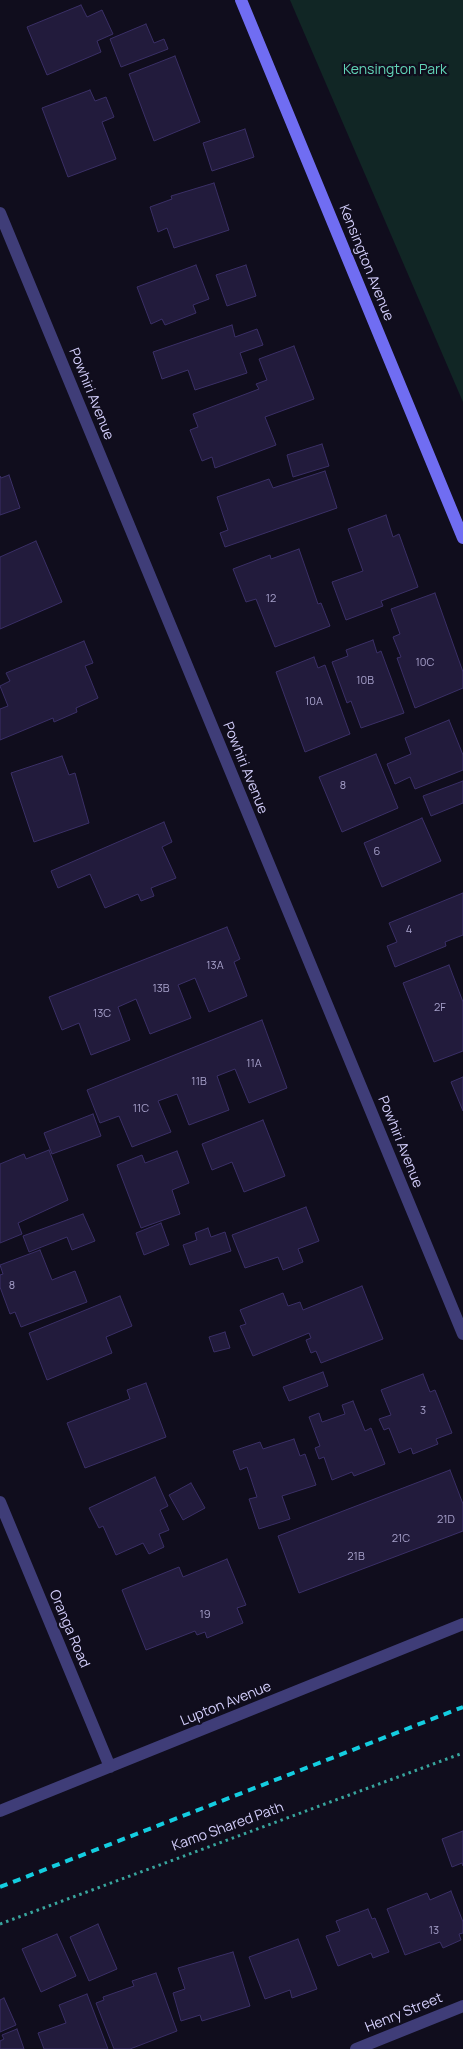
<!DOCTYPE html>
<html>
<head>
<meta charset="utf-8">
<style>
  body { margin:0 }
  canvas { display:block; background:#100d1d }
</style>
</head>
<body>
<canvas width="463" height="2049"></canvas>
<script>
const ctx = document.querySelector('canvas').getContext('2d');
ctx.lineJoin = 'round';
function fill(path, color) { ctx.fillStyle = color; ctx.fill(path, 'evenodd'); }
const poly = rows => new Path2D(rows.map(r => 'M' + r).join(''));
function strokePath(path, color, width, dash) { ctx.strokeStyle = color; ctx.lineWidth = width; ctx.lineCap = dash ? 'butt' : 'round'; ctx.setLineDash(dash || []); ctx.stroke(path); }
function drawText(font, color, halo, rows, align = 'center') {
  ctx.font = font + ' Manrope,sans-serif'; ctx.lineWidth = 4.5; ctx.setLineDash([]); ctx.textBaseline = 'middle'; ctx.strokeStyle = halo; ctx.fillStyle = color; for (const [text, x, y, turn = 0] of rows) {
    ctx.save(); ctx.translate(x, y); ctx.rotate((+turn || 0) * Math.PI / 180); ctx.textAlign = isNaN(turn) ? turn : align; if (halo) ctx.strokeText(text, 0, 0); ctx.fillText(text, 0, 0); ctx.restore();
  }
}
fill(poly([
  [290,0,463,0,463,402]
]), '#112625');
const building = poly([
  [81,5,87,17,102,10,113,34,97,41,101,52,47,75,27,27,81,5],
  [146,24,154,43,164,39,168,49,121,67,110,39,146,24],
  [175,56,200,122,154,141,129,74,175,56],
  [90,90,95,101,106,97,114,117,102,122,116,159,68,177,42,108,90,90],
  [245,129,254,157,212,171,203,143,245,129],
  [214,183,229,230,174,248,167,228,158,232,150,207,172,199,171,196,214,183],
  [196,265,209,299,193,305,196,313,165,325,162,319,151,324,137,287,196,265],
  [246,265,256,296,227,306,216,275,246,265],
  [232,325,235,337,257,329,263,345,240,353,247,373,195,390,188,370,162,379,153,352,232,325],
  [294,346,314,399,265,417,276,445,215,468,212,457,202,461,190,430,198,427,193,414,259,389,256,384,267,380,259,359,294,346],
  [322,444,329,466,293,477,287,455,322,444],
  [325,471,337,508,225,547,220,533,228,530,217,497,269,479,273,488,325,471],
  [9,475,20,508,0,515,0,476,1,478,9,475],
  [386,515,393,537,399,534,418,587,381,601,383,606,346,620,332,582,363,571,348,529,386,515],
  [36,541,62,602,0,629,0,557,36,541],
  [299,549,318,604,321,603,330,626,275,647,256,599,246,602,233,569,270,555,271,559,299,549],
  [435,593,463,672,463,688,415,708,397,658,401,657,393,637,400,634,391,609,435,593],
  [373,640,377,653,381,651,404,713,361,728,351,701,347,703,332,662,348,656,346,650,373,640],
  [84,641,93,663,85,666,98,698,76,708,77,712,54,722,53,718,0,740,0,709,8,706,0,686,10,681,6,673,84,641],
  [314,657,318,668,325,665,350,734,305,752,276,672,314,657],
  [449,720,463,755,463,770,415,789,410,777,395,784,387,764,411,754,405,738,449,720],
  [376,754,398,808,342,832,319,777,376,754],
  [62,756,69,775,75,773,89,823,34,842,11,773,62,756],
  [463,781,463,803,431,816,423,796,463,781],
  [422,818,441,861,382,887,364,843,422,818],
  [164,822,172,842,162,847,176,878,151,888,154,896,141,901,138,894,105,908,90,874,58,888,51,871,164,822],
  [463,893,463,935,445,942,446,946,395,967,387,946,397,942,389,923,463,893],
  [227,927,240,959,234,962,247,996,209,1012,195,978,178,985,191,1018,150,1034,136,999,118,1007,130,1040,91,1055,79,1023,62,1030,49,997,227,927],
  [449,965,463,1002,463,1051,434,1062,403,983,449,965],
  [262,1020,287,1088,249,1103,235,1069,217,1076,229,1110,189,1125,177,1094,158,1101,171,1132,132,1147,119,1116,100,1123,87,1090,262,1020],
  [463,1077,463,1111,451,1082,463,1077],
  [93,1114,101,1136,52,1154,44,1133,93,1114],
  [263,1120,285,1176,244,1192,232,1162,212,1170,202,1144,263,1120],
  [49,1150,68,1200,18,1223,22,1234,0,1243,0,1164,24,1154,26,1159,49,1150],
  [177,1151,189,1183,172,1190,180,1214,141,1228,117,1165,142,1155,145,1163,177,1151],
  [306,1207,319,1241,298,1249,303,1262,283,1270,278,1257,245,1268,232,1235,306,1207],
  [83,1214,95,1241,72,1250,67,1237,29,1252,23,1236,83,1214],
  [161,1223,169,1245,144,1255,136,1233,161,1223],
  [208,1228,211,1237,225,1232,231,1251,190,1265,183,1245,197,1240,195,1233,208,1228],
  [40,1250,52,1280,75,1271,87,1302,21,1327,15,1312,10,1314,0,1287,0,1275,3,1274,0,1265,40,1250],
  [362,1286,383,1339,321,1363,316,1351,311,1353,306,1340,311,1338,309,1333,253,1356,240,1326,246,1324,240,1310,283,1293,288,1306,300,1302,303,1310,362,1286],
  [120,1296,132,1326,106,1337,112,1353,47,1380,29,1333,120,1296],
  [225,1332,230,1348,214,1352,209,1337,225,1332],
  [323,1372,328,1386,289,1401,283,1387,323,1372],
  [423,1374,430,1392,435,1390,452,1433,436,1439,438,1444,413,1454,411,1448,399,1453,389,1428,384,1430,379,1419,391,1415,381,1390,423,1374],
  [146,1383,166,1437,85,1468,67,1423,130,1399,127,1390,146,1383],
  [353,1401,365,1431,371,1428,385,1464,354,1476,352,1472,332,1480,324,1457,319,1459,315,1448,320,1446,309,1417,319,1413,322,1422,345,1414,342,1405,353,1401],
  [294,1439,300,1456,305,1454,316,1485,282,1496,290,1519,259,1529,249,1499,257,1497,247,1467,240,1470,233,1451,260,1442,263,1449,294,1439],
  [450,1470,463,1504,463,1531,299,1593,278,1536,450,1470],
  [155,1477,168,1506,160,1510,169,1530,159,1534,164,1547,149,1554,143,1543,116,1555,103,1526,99,1528,89,1508,155,1477],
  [191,1483,205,1508,183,1520,169,1495,191,1483],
  [227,1559,246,1605,237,1608,243,1623,207,1638,205,1632,197,1635,195,1631,146,1650,122,1590,179,1567,183,1577,227,1559],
  [463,1831,463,1866,462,1863,452,1867,442,1839,463,1831],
  [451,1891,463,1922,463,1933,459,1934,461,1940,443,1948,440,1942,405,1955,387,1909,427,1893,430,1900,451,1891],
  [368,1909,372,1919,375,1918,389,1952,373,1958,371,1953,338,1966,326,1936,340,1931,336,1921,368,1909],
  [98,1924,117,1969,89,1981,70,1937,98,1924],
  [57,1934,76,1976,41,1992,22,1949,57,1934],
  [298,1939,317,1989,292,1998,290,1990,265,1999,249,1957,298,1939],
  [233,1952,250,2006,202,2021,200,2015,181,2021,173,1993,185,1989,178,1968,233,1952],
  [156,1973,177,2031,130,2049,114,2049,96,2003,104,2000,103,1997,134,1986,132,1981,156,1973],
  [87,1994,108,2049,44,2049,38,2033,66,2023,59,2005,87,1994],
  [4,1998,16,2025,0,2032,0,2000,4,1998],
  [17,2029,24,2049,0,2049,0,2041,4,2039,2,2035,17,2029]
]);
fill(building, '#221b3c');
strokePath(building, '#3a2f66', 1);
strokePath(poly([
  [0,1924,463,1753]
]), '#38a59e', 3, [2.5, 4]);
strokePath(poly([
  [0,213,463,1334],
  [0,1502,110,1767],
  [0,1811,463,1624],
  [356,2049,463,2006]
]), '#3f3d78', 12);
strokePath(poly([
  [241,0,463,538]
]), '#706df2', 12);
strokePath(poly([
  [0,1887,463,1707]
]), '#14cde0', 4, [8, 6]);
drawText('11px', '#a7a1cb', null, [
  ["12",271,599],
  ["10C",425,663],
  ["10B",365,681],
  ["10A",314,702],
  ["8",343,786],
  ["6",377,852],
  ["4",409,930],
  ["13A",215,966],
  ["13B",161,989],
  ["2F",440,1008],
  ["13C",102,1014],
  ["11A",254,1064],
  ["11B",199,1082],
  ["11C",141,1109],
  ["8",12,1286],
  ["3",423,1411],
  ["21D",446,1520],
  ["21C",401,1539],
  ["21B",356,1557],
  ["19",205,1615],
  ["13",434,1931]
]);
drawText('14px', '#61d3b6', '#100d1d', [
  ["Kensington Park",395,70]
]);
drawText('14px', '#d3cefb', '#100d1d', [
  ["Kensington Avenue",366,263,68],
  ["Powhiri Avenue",91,394,68],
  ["Powhiri Avenue",245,768,68],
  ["Powhiri Avenue",400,1142,68],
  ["Oranga Road",69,1629,67],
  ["Lupton Avenue",226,1704,-22],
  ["Kamo Shared Path",228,1827,-20],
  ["Henry Street",404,2013,-22]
]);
</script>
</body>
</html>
